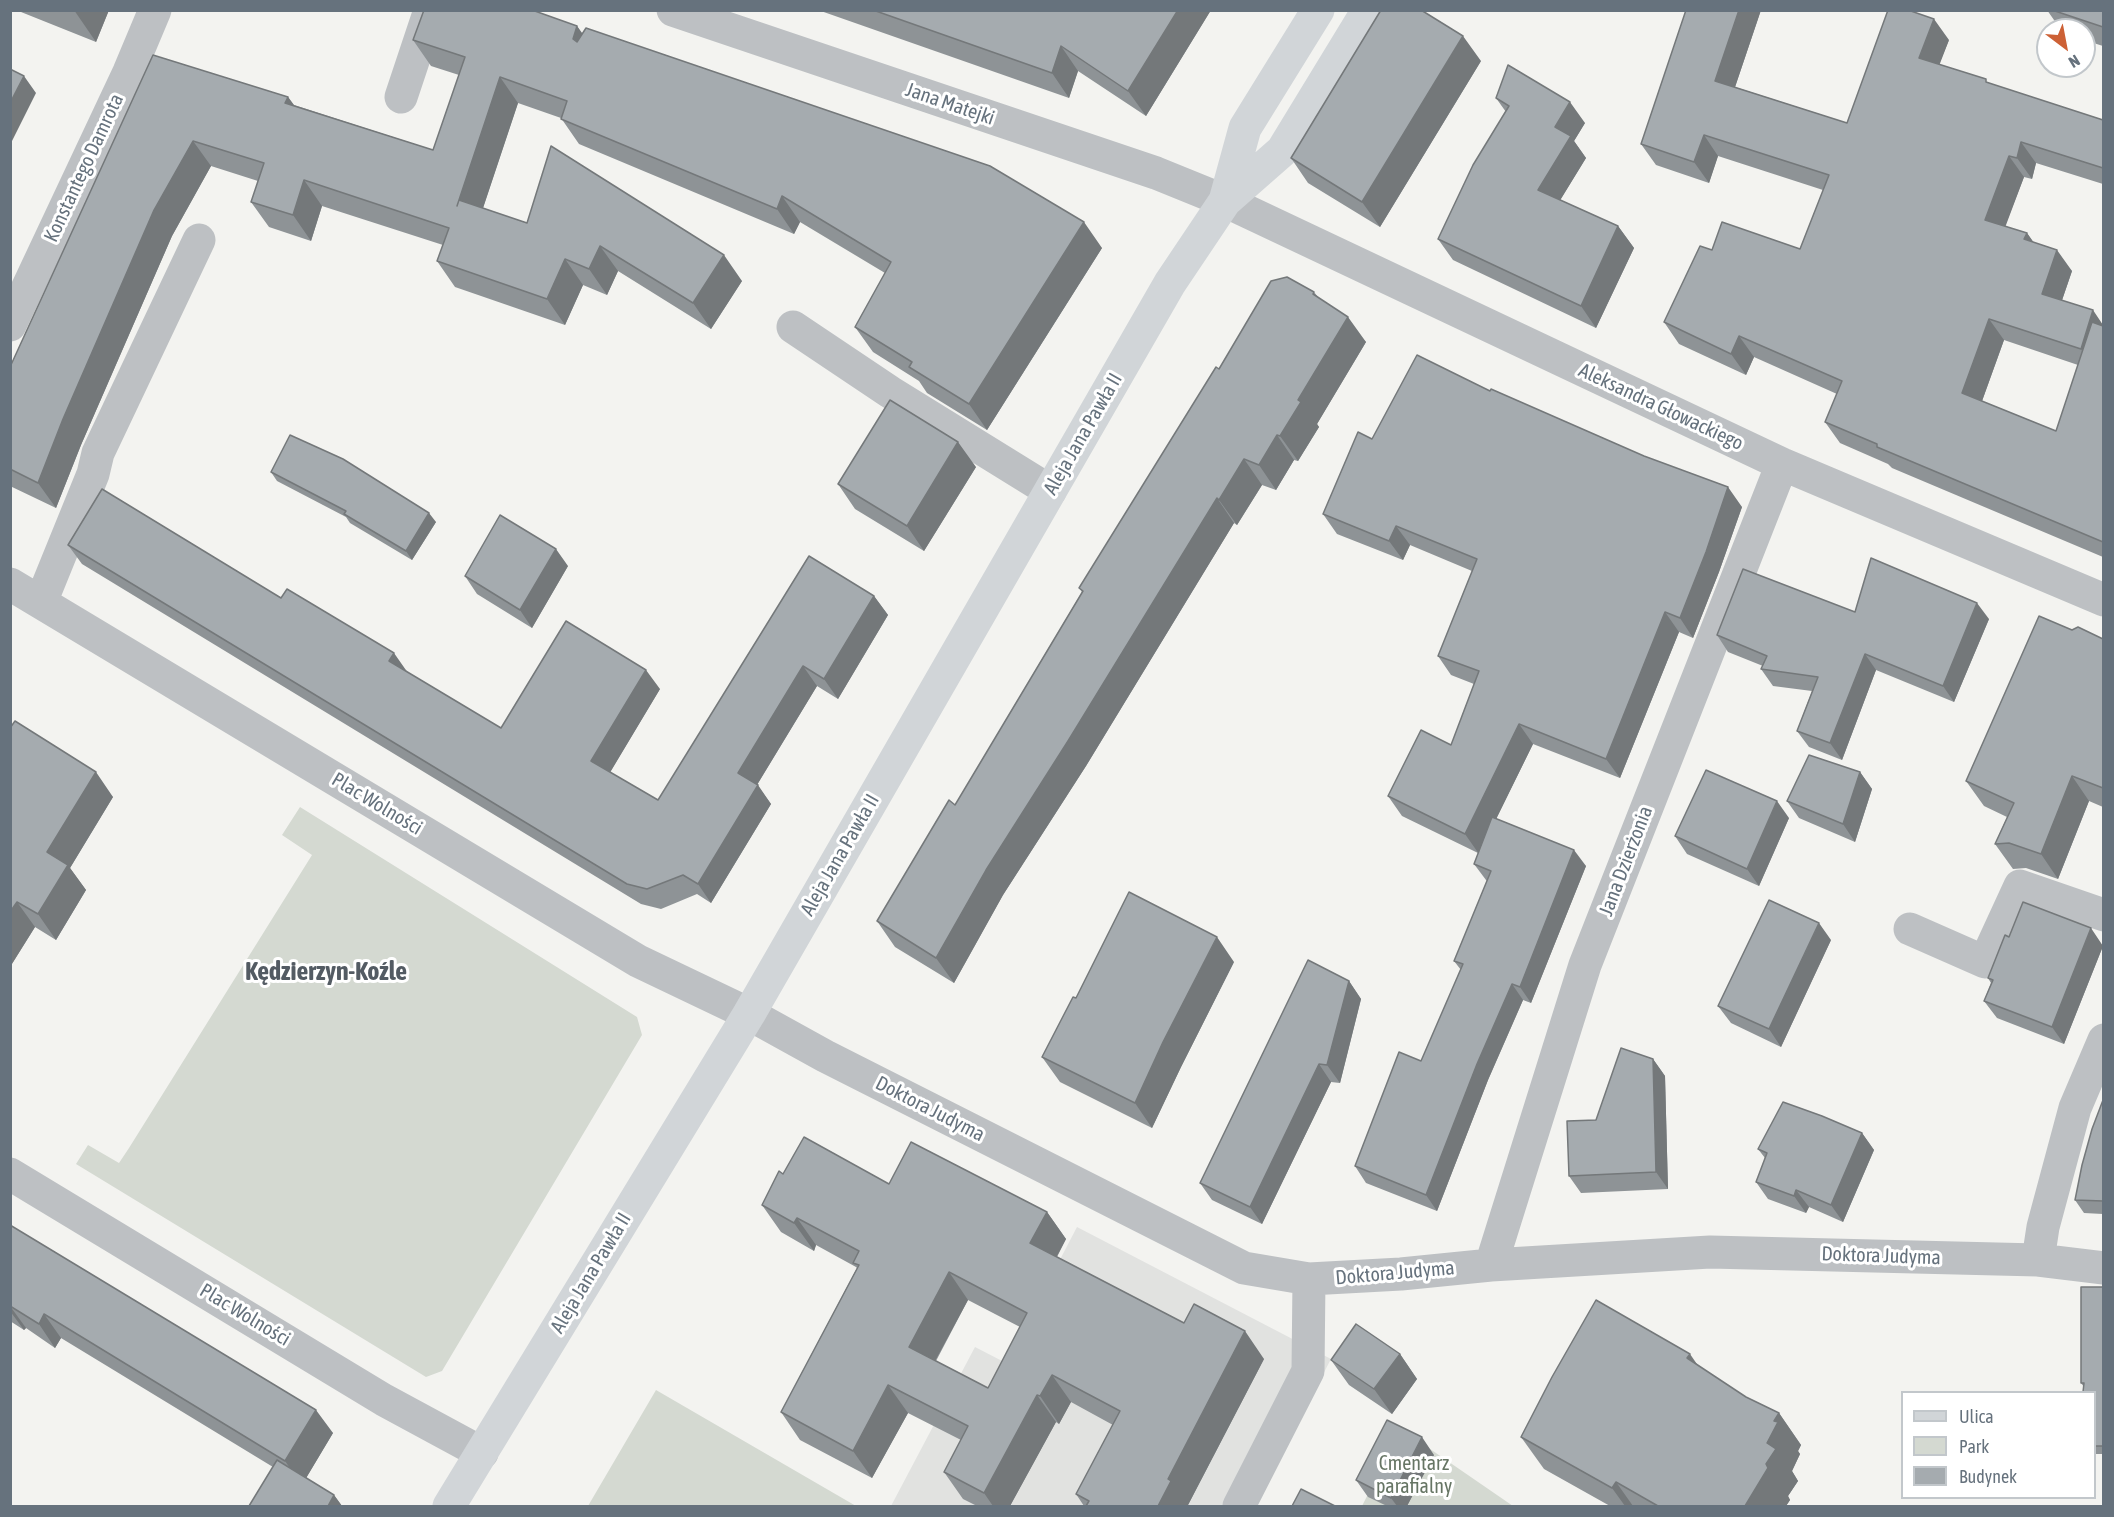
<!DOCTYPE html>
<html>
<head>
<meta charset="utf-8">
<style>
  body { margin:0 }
  #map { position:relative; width:2114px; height:1517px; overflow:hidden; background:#f3f3f0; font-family:"Asap Condensed",sans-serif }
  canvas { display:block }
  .frame { position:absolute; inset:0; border:12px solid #66727d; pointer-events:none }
  .legend { position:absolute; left:1901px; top:1391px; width:195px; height:108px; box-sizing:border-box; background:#fff; border:2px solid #c2c7cb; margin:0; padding:8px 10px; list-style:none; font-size:18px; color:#66727d }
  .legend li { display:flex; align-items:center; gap:12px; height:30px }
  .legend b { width:30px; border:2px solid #c2c7cb }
  .north { position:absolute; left:2036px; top:18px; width:60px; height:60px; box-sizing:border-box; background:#fff; border:2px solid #c2c7cb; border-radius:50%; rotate:148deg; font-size:16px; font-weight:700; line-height:24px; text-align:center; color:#66727d }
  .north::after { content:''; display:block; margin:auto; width:21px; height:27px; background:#cd6136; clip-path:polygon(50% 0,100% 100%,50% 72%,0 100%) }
</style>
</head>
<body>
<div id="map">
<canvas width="2114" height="1517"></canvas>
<div class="frame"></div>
<ul class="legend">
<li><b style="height:8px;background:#d1d5d8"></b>Ulica</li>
<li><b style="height:16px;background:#d4d9d1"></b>Park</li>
<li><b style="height:16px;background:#a5abaf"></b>Budynek</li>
</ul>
<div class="north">N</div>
</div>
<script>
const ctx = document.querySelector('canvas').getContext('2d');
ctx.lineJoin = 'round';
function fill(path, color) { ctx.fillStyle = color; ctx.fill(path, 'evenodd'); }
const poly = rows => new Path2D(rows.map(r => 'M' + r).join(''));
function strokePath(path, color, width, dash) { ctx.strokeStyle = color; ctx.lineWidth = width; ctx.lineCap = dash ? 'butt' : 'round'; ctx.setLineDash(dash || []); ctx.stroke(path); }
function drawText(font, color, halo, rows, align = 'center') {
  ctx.font = font + ' "Asap Condensed",sans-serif'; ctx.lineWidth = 6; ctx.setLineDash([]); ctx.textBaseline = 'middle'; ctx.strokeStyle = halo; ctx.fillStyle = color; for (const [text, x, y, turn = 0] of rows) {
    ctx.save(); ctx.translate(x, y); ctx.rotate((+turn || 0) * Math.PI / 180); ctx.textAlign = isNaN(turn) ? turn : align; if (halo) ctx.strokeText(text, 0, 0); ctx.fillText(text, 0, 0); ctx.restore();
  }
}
fill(poly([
  [1077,1227,1331,1359,1254,1506,891,1506,975,1347,1006,1363]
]), '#e1e2e0');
fill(poly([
  [300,807,637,1017,642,1035,442,1371,426,1377,76,1164,88,1145,119,1163,129,1148,312,855,282,835],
  [656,1390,856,1506,588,1506],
  [1401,1429,1513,1506,1362,1506]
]), '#d4d9d1');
strokePath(poly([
  [673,10,1156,173,1225,201,1782,464,2104,600],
  [401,97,430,10],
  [10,325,129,72,155,10],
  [793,327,890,392,1050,491],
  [10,584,638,961,749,1014,825,1056,1244,1268,1309,1279,1401,1274,1491,1265,1710,1252,2038,1260,2104,1268],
  [41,602,93,474,98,453,199,240],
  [1910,929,1985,962,2020,886,2104,915],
  [10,1174,384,1400,482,1453],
  [2038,1260,2043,1227,2075,1108,2104,1040],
  [1491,1265,1585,965,1782,464],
  [1239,1506,1308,1371,1309,1279]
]), '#bdc0c3', 33);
strokePath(poly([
  [1225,201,1245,128,1318,10],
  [449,1506,749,1014,1170,283,1225,201,1282,151,1368,10]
]), '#d1d5d8', 33);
fill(poly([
  [16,10,109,10,96,42],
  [818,10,1211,10,1146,116,1078,71,1069,98],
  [1686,10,1761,10,1735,87,1847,123,1949,40,1939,64,1989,83,2103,120,2103,184,2036,163,2032,179,2024,177,2005,226,2027,233,2033,242,2072,271,2062,300,2103,325,2103,557,1892,468,1888,464,1840,443,1825,422,1837,394,1754,357,1746,375,1679,344,1664,322,1712,250,1800,249,1823,190,1718,156,1709,183,1656,165,1641,144],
  [2004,340,2078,365,2056,431,1982,401],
  [2047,10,2103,10,2103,46,2084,40,2084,30,2061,30],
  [577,26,582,34,1102,248,987,430,927,393,919,381,873,352,855,327,885,273,800,222,794,234,579,144,561,118,518,103,483,208,527,223,742,281,711,329,618,271,607,295,583,285,565,325,455,287,437,261,443,245,322,206,311,241,269,227,251,202,258,181,211,166,172,236,81,445,56,508,10,486,10,367,153,55,288,97,294,105,433,150,459,75,431,66,413,40],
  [1481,61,1380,227,1308,183,1291,158],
  [1496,98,1585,123,1574,141,1586,158,1560,200,1618,226,1634,248,1596,328,1453,260,1438,239,1506,112],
  [1314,292,1318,297,1366,342,1317,424,1319,427,1298,461,1294,460,1276,490,1262,485,1237,525,1234,523,1086,766,1003,895,954,983,895,947,877,921,955,805,1082,592,1079,588,1219,369],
  [1490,391,1742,507,1719,572,1693,638,1679,632,1620,778,1533,744,1496,819,1586,866,1531,1003,1523,1000,1488,1080,1437,1211,1366,1183,1355,1166,1421,1061,1461,970,1454,961,1487,881,1486,880,1474,864,1478,853,1402,816,1388,796,1451,745,1474,684,1451,675,1438,656,1472,571,1410,545,1403,560,1337,534,1323,514,1372,439],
  [976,467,924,551,855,509,838,484],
  [271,472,436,522,412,560,350,523,346,517,277,481],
  [68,545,281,598,501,728,660,689,610,772,658,800,874,596,888,615,838,699,817,686,757,785,771,804,711,903,697,894,661,909,641,904,82,564],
  [568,566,532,628,477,594,465,576],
  [1855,612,1989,619,1954,702,1876,670,1842,760,1809,747,1797,731,1812,691,1773,686,1761,669,1763,666,1728,652,1717,635],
  [2072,630,2103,639,2103,807,2089,801,2058,879,2026,868,2013,869,1995,844,2007,817,1984,806,1966,781],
  [10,728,113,797,70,868,86,890,56,940,35,927,10,967],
  [1860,772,1872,789,1855,842,1799,818,1787,801],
  [1789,818,1759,886,1687,854,1675,836],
  [2009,937,2103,946,2064,1044,1997,1018,1984,1001,1991,983,1988,978],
  [1831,940,1781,1047,1731,1023,1718,1006],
  [1234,962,1181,1067,1152,1128,1060,1082,1042,1057],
  [1349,981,1361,999,1340,1083,1331,1082,1262,1224,1212,1200,1200,1183],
  [1653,1059,1665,1076,1668,1189,1581,1193,1569,1176,1596,1120],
  [2103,1100,2103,1214,2084,1213,2075,1200],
  [1862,1133,1874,1150,1843,1222,1809,1207,1806,1213,1768,1199,1756,1182,1765,1158,1758,1149],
  [783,1174,889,1184,1047,1212,1066,1239,1057,1257,1184,1323,1264,1359,1188,1505,1189,1506,1084,1506,1076,1494,1113,1425,1071,1402,1059,1424,1056,1422,1010,1506,977,1506,963,1499,944,1472,961,1440,908,1413,872,1478,800,1440,781,1412,857,1268,856,1267,816,1245,814,1251,781,1232,762,1205],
  [968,1300,1020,1327,988,1388,936,1361],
  [10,1225,333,1433,306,1478,334,1495,342,1506,249,1506,273,1467,61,1338,55,1348,26,1328,24,1330,10,1321],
  [2103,1287,2103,1454,2094,1454,2094,1392,2084,1387,2081,1383],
  [1400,1354,1417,1379,1392,1414,1349,1385,1331,1360],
  [1697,1365,1746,1397,1779,1413,1801,1445,1798,1451,1800,1454,1792,1471,1798,1481,1788,1496,1790,1500,1786,1506,1610,1506,1544,1469,1521,1437],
  [1434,1455,1407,1506,1387,1506,1368,1497,1356,1480]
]), '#8e9396');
fill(poly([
  [74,10,109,10,96,42],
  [1178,10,1211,10,1146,116,1128,91],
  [1739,10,1761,10,1730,102,1715,81],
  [1934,19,1949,40,1934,79,1919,58],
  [577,26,595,51,573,39],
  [1463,36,1481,61,1380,227,1362,202],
  [1061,46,1078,71,1069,98,1052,73],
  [24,76,36,93,10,145,10,103],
  [500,77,518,103,475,232,457,206],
  [288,97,306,122,285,103],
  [1570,102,1585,123,1574,141,1586,158,1553,212,1538,190,1555,127],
  [1704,135,1718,156,1709,183,1694,162],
  [193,141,211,166,172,236,81,445,56,508,38,483,63,419,154,210],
  [2021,142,2036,163,2032,179,2017,158],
  [2009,156,2024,177,2000,241,1985,220],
  [304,180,322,206,311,241,293,215],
  [782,196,800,222,794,234,777,209],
  [1084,222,1102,248,987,430,969,404],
  [1618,226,1634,248,1596,328,1581,306],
  [2027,233,2042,254,2024,239],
  [600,246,618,271,607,295,589,269],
  [2057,250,2072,271,2057,315,2042,294],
  [724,255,742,281,711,329,693,303],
  [565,259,583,285,565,325,547,299],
  [2093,310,2103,325,2103,345,2096,370,2081,349],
  [1348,317,1366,342,1317,424,1319,427,1298,461,1280,436,1298,400],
  [1989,319,2004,340,1977,415,1962,393],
  [1739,336,1754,357,1746,375,1731,354],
  [1277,435,1294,460,1276,490,1259,465],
  [958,442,976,467,924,551,907,526],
  [1244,459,1262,485,1237,525,1219,500],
  [1728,487,1742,507,1719,572,1693,638,1680,618],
  [1217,498,1234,523,1086,766,1003,895,954,983,936,958,986,870],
  [429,513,436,522,412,560,406,551],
  [1396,526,1410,545,1403,560,1389,541],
  [556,549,568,566,532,628,520,610],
  [874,596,888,615,838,699,824,679],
  [1977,603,1989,619,1954,702,1943,686],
  [1665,612,1679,632,1620,778,1606,759],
  [394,653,408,673,389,661],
  [1865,654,1876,670,1842,760,1830,743],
  [803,666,817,686,752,793,738,773],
  [646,670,660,689,605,781,591,761],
  [1519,724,1533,744,1479,854,1465,834],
  [96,772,113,797,70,868,86,890,56,940,38,914,47,852],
  [1860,772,1872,789,1855,842,1843,824],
  [2072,776,2089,801,2058,879,2041,854],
  [758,785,771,804,711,903,698,884],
  [1777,801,1789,818,1759,886,1747,869],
  [1574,850,1586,866,1531,1003,1520,987],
  [17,902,35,927,10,967,10,912],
  [1819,923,1831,940,1781,1047,1769,1029],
  [2091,928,2103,946,2064,1044,2052,1027],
  [1217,937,1234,962,1181,1067,1152,1128,1135,1103,1163,1042],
  [1349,981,1361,999,1340,1083,1327,1065],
  [1512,984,1523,1000,1488,1080,1437,1211,1426,1195,1477,1064],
  [1653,1059,1665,1076,1668,1189,1656,1172],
  [1319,1064,1331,1082,1262,1224,1250,1207],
  [1862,1133,1874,1150,1843,1222,1831,1205],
  [1796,1190,1809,1207,1806,1213,1794,1196],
  [1047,1212,1066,1239,1049,1271,1030,1243],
  [797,1218,816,1245,814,1251,794,1223],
  [949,1272,968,1300,928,1374,909,1347],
  [10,1306,26,1328,24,1330,10,1311],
  [44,1314,61,1338,55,1348,39,1324],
  [1245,1331,1264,1359,1188,1505,1189,1506,1158,1506,1168,1479],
  [1400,1354,1417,1379,1392,1414,1374,1389],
  [1690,1354,1712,1386,1687,1358],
  [1052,1375,1071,1402,1059,1424,1040,1396],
  [888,1385,908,1413,872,1478,853,1451],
  [1037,1395,1056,1422,1010,1506,993,1506,984,1493],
  [316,1410,333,1433,302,1485,285,1461],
  [1779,1413,1801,1445,1798,1451,1800,1454,1792,1471,1798,1481,1788,1496,1790,1500,1786,1506,1745,1506,1766,1464,1767,1443,1774,1421],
  [1422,1437,1434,1455,1407,1506,1397,1506,1391,1498],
  [1616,1482,1633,1506,1625,1506,1612,1488],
  [334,1495,342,1506,328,1506]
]), '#74787a');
const building = poly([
  [424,10,532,10,577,26,573,39,577,42,586,28,990,166,1084,222,969,404,909,367,912,362,855,327,891,262,782,196,777,209,561,119,567,101,500,77,457,206,459,200,527,223,551,146,724,255,693,303,600,246,589,269,565,259,547,299,437,261,449,228,304,180,293,215,251,202,264,163,193,141,154,210,63,419,38,483,10,469,10,367,153,55,288,97,285,103,433,150,465,57,413,40,424,10],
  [873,10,1178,10,1128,91,1061,46,1052,73,873,10],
  [1381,10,1421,10,1463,36,1362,202,1291,158,1381,10],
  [1686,10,1739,10,1715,81,1847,123,1888,10,1908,10,1934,19,1919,58,1986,79,1986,82,2103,120,2103,168,2021,142,2017,158,2009,156,1985,220,2027,233,2024,239,2057,250,2042,294,2093,310,2081,349,1989,319,1962,393,2056,431,2092,322,2103,326,2103,542,1877,447,1877,444,1825,422,1842,381,1739,336,1731,354,1664,322,1700,246,1712,250,1722,222,1800,249,1829,175,1704,135,1694,162,1641,144,1686,10],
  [2052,10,2103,10,2103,27,2052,10],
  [1508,65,1570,102,1555,127,1571,136,1538,190,1618,226,1581,306,1438,239,1473,165,1509,106,1496,98,1508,65],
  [10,69,24,76,10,103,10,69],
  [1287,277,1314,292,1313,294,1348,317,1298,400,1301,402,1280,436,1277,435,1259,465,1244,459,1219,500,1217,498,1068,741,986,870,936,958,877,921,949,800,955,805,1083,591,1079,588,1216,367,1219,369,1271,281,1287,277],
  [1417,355,1490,391,1491,389,1644,456,1728,487,1706,552,1680,618,1665,612,1606,759,1519,724,1465,834,1388,796,1421,730,1451,745,1479,671,1438,656,1477,559,1396,526,1389,541,1323,514,1358,432,1372,439,1417,355],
  [890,400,958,442,907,526,838,484,890,400],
  [290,435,343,459,429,513,406,551,344,514,346,511,271,472,290,435],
  [102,489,281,598,287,589,394,653,389,661,501,728,566,621,646,670,591,761,658,800,809,556,874,596,824,679,803,666,738,773,758,785,698,884,683,875,647,889,627,884,68,545,102,489],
  [500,515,556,549,520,610,465,576,500,515],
  [1871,558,1977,603,1943,686,1865,654,1830,743,1797,731,1818,677,1761,669,1767,656,1717,635,1743,569,1855,612,1871,558],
  [2039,616,2072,630,2078,627,2103,639,2103,788,2072,776,2041,854,2009,843,1995,844,2014,803,1966,781,2039,616],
  [15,721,96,772,47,852,68,865,38,914,17,902,10,912,10,728,15,721],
  [1809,755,1860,772,1843,824,1787,801,1809,755],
  [1706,770,1777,801,1747,869,1675,836,1706,770],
  [1492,817,1574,850,1520,987,1512,984,1477,1064,1426,1195,1355,1166,1399,1052,1421,1061,1463,964,1454,961,1491,871,1474,864,1492,817],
  [1129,892,1217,937,1163,1042,1135,1103,1042,1057,1073,997,1076,998,1129,892],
  [1769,900,1819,923,1769,1029,1718,1006,1769,900],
  [2023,902,2091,928,2052,1027,1984,1001,1993,980,1988,978,2005,935,2009,937,2023,902],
  [1308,960,1349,981,1327,1065,1319,1064,1250,1207,1200,1183,1308,960],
  [1621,1048,1653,1059,1656,1172,1569,1176,1567,1121,1596,1120,1621,1048],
  [2103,1100,2103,1201,2075,1200,2082,1165,2092,1129,2103,1100],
  [1783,1102,1822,1116,1862,1133,1831,1205,1796,1190,1794,1196,1756,1182,1767,1153,1758,1149,1783,1102],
  [804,1137,889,1184,911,1142,1047,1212,1030,1243,1184,1323,1194,1304,1245,1331,1168,1479,1171,1481,1158,1506,1086,1506,1089,1501,1076,1494,1120,1411,1052,1375,1040,1396,1037,1395,984,1493,944,1472,968,1426,888,1385,853,1451,781,1412,859,1265,853,1263,859,1251,797,1218,794,1223,762,1205,779,1171,783,1174,804,1137],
  [949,1272,1027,1313,988,1388,909,1347,949,1272],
  [10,1225,316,1410,285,1461,44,1314,39,1324,10,1306,10,1225],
  [2081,1287,2103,1287,2103,1446,2094,1446,2094,1392,2083,1392,2084,1383,2081,1383,2081,1287],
  [1596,1300,1690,1354,1687,1358,1746,1397,1779,1413,1774,1421,1778,1422,1767,1443,1776,1449,1766,1464,1768,1468,1745,1506,1658,1506,1616,1482,1612,1488,1521,1437,1552,1377,1596,1300],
  [1356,1324,1400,1354,1374,1389,1331,1360,1356,1324],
  [1387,1420,1422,1437,1391,1498,1356,1480,1387,1420],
  [277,1460,334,1495,328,1506,249,1506,277,1460],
  [1301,1489,1335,1506,1292,1506,1301,1489]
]);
fill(building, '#a5abaf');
strokePath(building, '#74787a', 1.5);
drawText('20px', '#66727d', '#fff', [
  ["Jana Matejki",950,104,19],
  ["Konstantego Damrota",84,168,-65],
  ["Aleksandra Głowackiego",1661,407,25],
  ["Aleja Jana Pawła II",1083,434,-60],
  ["Plac Wolności",377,804,31],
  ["Aleja Jana Pawła II",840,855,-60],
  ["Jana Dzierżonia",1626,861,-69],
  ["Doktora Judyma",930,1109,27],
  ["Doktora Judyma",1881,1256,2],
  ["Aleja Jana Pawła II",591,1273,-59],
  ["Doktora Judyma",1395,1273,-5],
  ["Plac Wolności",245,1315,31]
]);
drawText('20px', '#667564', '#fff', [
  ["Cmentarz",1414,1464],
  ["parafialny",1414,1487]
]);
drawText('bold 26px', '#535b63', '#fff', [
  ["Kędzierzyn-Koźle",326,972]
]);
</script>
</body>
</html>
